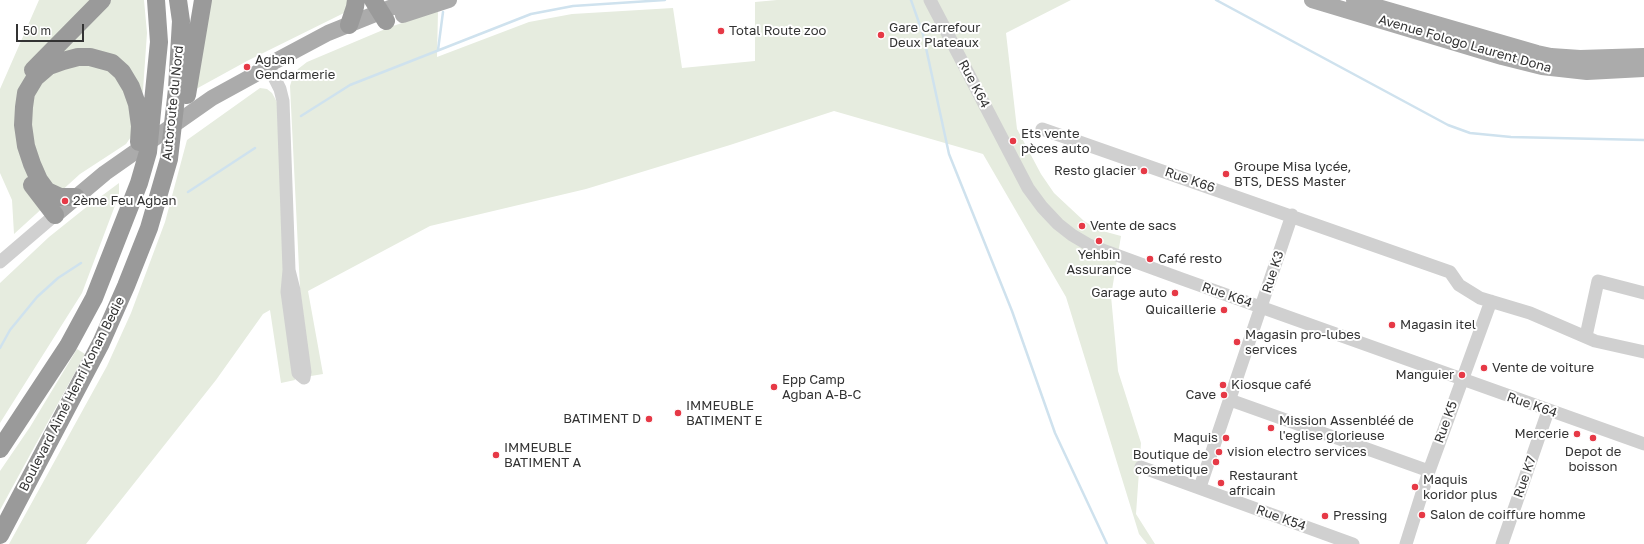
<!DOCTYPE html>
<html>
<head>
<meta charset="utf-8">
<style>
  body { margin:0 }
  #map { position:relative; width:1644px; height:544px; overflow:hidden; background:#fff; font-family:"Golos Text",sans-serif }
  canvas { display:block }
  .scale { position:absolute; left:16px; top:24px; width:68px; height:18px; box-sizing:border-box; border:2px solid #333; border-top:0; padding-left:5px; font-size:12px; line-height:14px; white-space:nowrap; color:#333; -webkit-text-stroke:3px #fff; paint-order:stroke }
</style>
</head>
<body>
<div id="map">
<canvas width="1644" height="544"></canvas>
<div class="scale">50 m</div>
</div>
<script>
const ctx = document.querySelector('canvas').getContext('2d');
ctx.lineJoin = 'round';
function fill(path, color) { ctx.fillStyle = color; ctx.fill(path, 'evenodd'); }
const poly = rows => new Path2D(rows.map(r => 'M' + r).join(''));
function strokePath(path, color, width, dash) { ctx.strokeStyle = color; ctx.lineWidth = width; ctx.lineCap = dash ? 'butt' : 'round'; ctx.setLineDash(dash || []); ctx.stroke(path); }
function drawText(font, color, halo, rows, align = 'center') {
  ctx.font = font + ' "Golos Text",sans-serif'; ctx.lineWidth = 4; ctx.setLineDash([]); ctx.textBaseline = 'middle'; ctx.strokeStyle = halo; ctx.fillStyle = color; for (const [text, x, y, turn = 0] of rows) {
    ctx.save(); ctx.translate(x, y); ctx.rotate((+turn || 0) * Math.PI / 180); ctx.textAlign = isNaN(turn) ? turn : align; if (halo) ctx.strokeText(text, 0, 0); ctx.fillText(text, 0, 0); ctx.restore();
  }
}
fill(poly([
  [39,0,144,0,147,33,143,90,133,134,126,144,80,174,14,234,12,200,0,173,0,89],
  [209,0,349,0,348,11,247,61,196,89],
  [777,0,1071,0,1006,33,1017,129,1041,174,1054,193,1084,221,1099,230,1121,236,1111,296,1118,371,1141,443,1136,514,1155,544,1147,544,1139,534,1066,297,983,154,834,111,730,145,586,189,430,226,308,291,323,374,311,376,300,289,290,86,293,76,298,69,307,62,390,27,438,11,437,57,529,22,572,14,673,8,682,68,755,61,755,2],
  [260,88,267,89,272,93,277,102,287,331,295,380,281,383,270,310,263,314,216,380,86,544,9,544,107,366,131,313,165,222,187,140],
  [119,183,119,195,82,293,0,423,0,283,49,237,84,209],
  [77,349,85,354,0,510,0,471,30,427]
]), '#e6ecdf');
strokePath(poly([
  [911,0,923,34,949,154,1012,311,1055,433,1107,544],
  [1216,0,1448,125,1470,133,1511,137,1644,140],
  [438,50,443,12],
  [301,116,350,85,531,14,573,6,665,0],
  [188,192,255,148],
  [0,348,10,330,37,297,58,278,81,263]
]), '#cfe2ee', 2.5);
strokePath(poly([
  [930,0,1028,188,1042,207,1058,224,1072,235,1089,245,1182,279,1644,444],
  [268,65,280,89,283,101,289,270,287,292,298,373,304,378,305,372,294,290,289,270],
  [1042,129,1450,272,1459,285,1480,298,1530,313,1595,341,1644,352],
  [0,262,55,215],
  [1586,336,1598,281,1644,293],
  [1230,400,1429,471],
  [1141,467,1353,544],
  [1200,487,1292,215],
  [1406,544,1429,471,1491,301],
  [1502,544,1548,411]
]), '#d0d0d0', 13);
strokePath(poly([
  [1312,0,1502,57,1542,67,1587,72,1644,69],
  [1354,0,1537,53,1551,56,1580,58,1644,56],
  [403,15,449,0],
  [55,215,105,173,212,98,254,75,268,65,328,33,390,8,416,0]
]), '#ababab', 16);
strokePath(poly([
  [373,0,386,21],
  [349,25,355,7,356,0],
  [33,70,102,0],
  [187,95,203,0],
  [32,185,55,215],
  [76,197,60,197,47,191,39,180,32,164,26,146,23,125,24,107,26,93,35,78,49,66,63,61,78,57,90,57,112,63,122,72,131,87,137,104,140,126,139,142],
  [0,449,68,346,94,298,139,183,148,152,159,42,156,0],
  [0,535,101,343,126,286,149,228,169,159,177,89,181,21,178,0]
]), '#9a9a9a', 18);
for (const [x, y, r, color] of [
  [721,31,4,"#e63946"],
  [881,35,4,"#e63946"],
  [247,67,4,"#e63946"],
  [1013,141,4,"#e63946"],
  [1144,171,4,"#e63946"],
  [1226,174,4,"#e63946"],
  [65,201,4,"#e63946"],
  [1082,226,4,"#e63946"],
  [1099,241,4,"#e63946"],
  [1150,259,4,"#e63946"],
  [1175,293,4,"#e63946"],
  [1224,310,4,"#e63946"],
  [1392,325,4,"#e63946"],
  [1237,342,4,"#e63946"],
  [1484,368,4,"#e63946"],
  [1462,375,4,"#e63946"],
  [1223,385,4,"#e63946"],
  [774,387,4,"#e63946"],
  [1224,395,4,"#e63946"],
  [678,413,4,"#e63946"],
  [649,419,4,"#e63946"],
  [1271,428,4,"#e63946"],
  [1577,434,4,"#e63946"],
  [1226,438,4,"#e63946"],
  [1593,438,4,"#e63946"],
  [1219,452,4,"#e63946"],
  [496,455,4,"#e63946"],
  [1216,462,4,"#e63946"],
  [1221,483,4,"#e63946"],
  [1415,487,4,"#e63946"],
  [1422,515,4,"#e63946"],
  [1325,516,4,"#e63946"]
]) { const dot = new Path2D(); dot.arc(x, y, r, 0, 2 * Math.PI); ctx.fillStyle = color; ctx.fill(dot); strokePath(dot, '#fff', 1.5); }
drawText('13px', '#333', '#fff', [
  ["Gare Carrefour",889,28],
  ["Deux Plateaux",889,43],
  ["Total Route zoo",729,31],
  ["Agban",255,60],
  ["Gendarmerie",255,75],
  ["Ets vente",1021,134],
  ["pèces auto",1021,149],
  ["Groupe Misa lycée,",1234,167],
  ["BTS, DESS Master",1234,182],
  ["Resto glacier",1136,171,"right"],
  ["2ème Feu Agban",73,201],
  ["Vente de sacs",1090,226],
  ["Yehbin",1099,255,"center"],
  ["Assurance",1099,270,"center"],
  ["Café resto",1158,259],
  ["Garage auto",1167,293,"right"],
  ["Quicaillerie",1216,310,"right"],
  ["Magasin itel",1400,325],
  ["Magasin pro-lubes",1245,335],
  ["services",1245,350],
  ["Vente de voiture",1492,368],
  ["Manguier",1454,375,"right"],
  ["Epp Camp",782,380],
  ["Agban A-B-C",782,395],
  ["Kiosque café",1231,385],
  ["Cave",1216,395,"right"],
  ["IMMEUBLE",686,406],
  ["BATIMENT E",686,421],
  ["BATIMENT D",641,419,"right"],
  ["Mission Assenbléé de",1279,421],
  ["l'eglise glorieuse",1279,436],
  ["Mercerie",1569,434,"right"],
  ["Maquis",1218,438,"right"],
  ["IMMEUBLE",504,448],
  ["BATIMENT A",504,463],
  ["vision electro services",1227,452],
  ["Depot de",1593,452,"center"],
  ["boisson",1593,467,"center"],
  ["Boutique de",1208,455,"right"],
  ["cosmetique",1208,470,"right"],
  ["Restaurant",1229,476],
  ["africain",1229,491],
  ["Maquis",1423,480],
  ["koridor plus",1423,495],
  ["Salon de coiffure homme",1430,515],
  ["Pressing",1333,516]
], 'left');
drawText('13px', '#333', '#fff', [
  ["Avenue Fologo Laurent Dona",1465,44,16],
  ["Rue K64",974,84,62],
  ["Autoroute du Nord",173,103,-84],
  ["Rue K66",1190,180,19],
  ["Rue K3",1273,272,-72],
  ["Rue K64",1227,295,19],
  ["Boulevard Aimé Henri Konan Bedie",72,394,-63],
  ["Rue K64",1532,405,19],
  ["Rue K5",1446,422,-70],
  ["Rue K7",1525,477,-71],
  ["Rue K54",1281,518,20]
]);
</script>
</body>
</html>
